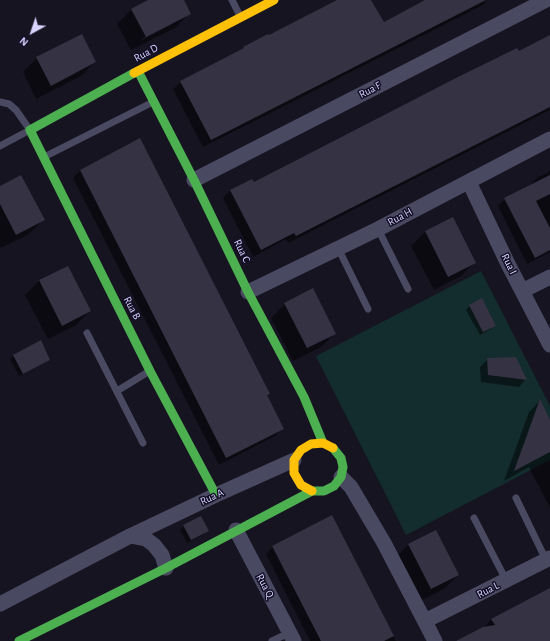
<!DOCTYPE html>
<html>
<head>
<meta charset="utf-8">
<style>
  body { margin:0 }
  #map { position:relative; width:550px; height:641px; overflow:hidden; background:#161421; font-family:"Alegreya Sans",sans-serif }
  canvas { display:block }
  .north { position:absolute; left:12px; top:12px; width:40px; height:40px; -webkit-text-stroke:3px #130f26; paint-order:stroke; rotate:220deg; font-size:11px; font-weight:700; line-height:16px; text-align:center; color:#d9d4ff }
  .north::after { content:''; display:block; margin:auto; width:14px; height:18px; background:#d9d4ff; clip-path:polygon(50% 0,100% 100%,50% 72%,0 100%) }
</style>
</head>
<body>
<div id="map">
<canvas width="550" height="641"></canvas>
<div class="north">N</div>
</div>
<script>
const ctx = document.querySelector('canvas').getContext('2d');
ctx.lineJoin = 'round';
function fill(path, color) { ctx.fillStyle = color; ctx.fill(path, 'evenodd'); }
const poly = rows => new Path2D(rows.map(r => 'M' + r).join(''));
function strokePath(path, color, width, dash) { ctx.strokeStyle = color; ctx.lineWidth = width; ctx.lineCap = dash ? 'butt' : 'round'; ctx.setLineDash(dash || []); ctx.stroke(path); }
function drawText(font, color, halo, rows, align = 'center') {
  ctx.font = font + ' "Alegreya Sans",sans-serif'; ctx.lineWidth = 3; ctx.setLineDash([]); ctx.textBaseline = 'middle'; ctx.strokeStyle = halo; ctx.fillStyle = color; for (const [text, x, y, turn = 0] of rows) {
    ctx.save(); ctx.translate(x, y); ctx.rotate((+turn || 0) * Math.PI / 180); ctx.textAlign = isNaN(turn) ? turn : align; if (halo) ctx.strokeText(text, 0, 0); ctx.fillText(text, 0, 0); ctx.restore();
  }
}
fill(poly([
  [481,271,550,406,550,460,406,535,316,356]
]), '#132c2d');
fill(poly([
  [150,0,182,0,189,14,175,28,131,50,117,24,131,10],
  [174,21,174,23,142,40,141,39],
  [340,0,371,0,383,23,427,0,487,0,483,5,203,147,173,89,181,82,241,51,244,48],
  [550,36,550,110,288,243,286,239,253,257,223,198,230,191,252,180,254,184],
  [37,58,95,62,81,76,36,99,23,72],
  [81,170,269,393,266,396,283,428,275,436,219,465,73,178],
  [550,171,550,252,527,264,498,206,505,199,529,186,537,178],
  [0,187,43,220,29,234,1,248,0,245],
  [425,232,475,262,461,276,434,290,411,246],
  [67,267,90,311,76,325,48,339,25,295,39,281],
  [285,304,335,333,321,347,293,361,271,318],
  [470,306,495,325,491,329,480,335,466,310],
  [14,356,48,360,45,363,19,376,10,359],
  [488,359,526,379,519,387,481,382,480,367],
  [540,401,550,422,550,508,529,467,504,481,529,412],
  [332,516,396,641,310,641,266,554,273,546],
  [184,526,208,530,204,534,187,543,180,530],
  [436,531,458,575,444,589,416,603,394,559,408,545],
  [550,590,550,641,459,641,484,627,492,619]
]), '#0007');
fill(poly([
  [148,0,184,0,191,14,146,37,131,9],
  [337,0,371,0,384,22,425,0,486,0,211,140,180,81,244,48,243,47,268,34,269,35],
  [82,34,96,62,51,86,36,57],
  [550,35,550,107,296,236,294,233,261,250,230,190,252,179,254,182,456,78,517,48,519,51],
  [140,138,270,394,267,395,284,429,226,458,80,170],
  [21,175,45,220,16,235,0,204,0,186],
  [550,175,550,194,536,201,550,228,550,250,535,258,504,198],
  [453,217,476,263,448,277,425,231],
  [68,266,91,311,62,326,39,280],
  [313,288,336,334,307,348,284,303],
  [482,298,496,326,483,332,469,305],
  [41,340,50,360,23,374,13,355],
  [516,357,527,380,488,375,487,358],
  [540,399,550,420,550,452,514,471],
  [332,515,394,636,384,641,321,641,272,546],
  [201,516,209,531,191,540,183,525],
  [436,530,459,575,431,589,408,544],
  [550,588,550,641,456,641,483,627,495,625,491,619]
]), '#343243');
strokePath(poly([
  [232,0,240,16],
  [0,102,9,104,16,110,30,130,0,146],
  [46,156,153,102],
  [378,229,408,289],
  [338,248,368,309],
  [87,333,143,443],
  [117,391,148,372],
  [516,498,546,560],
  [474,518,506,580],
  [272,641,289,633]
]), '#4a4962', 7);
strokePath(poly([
  [194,180,546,0],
  [469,182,508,264,550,345],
  [522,291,550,277],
  [248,292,378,229,550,139],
  [341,477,351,487,384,543,435,641],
  [236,530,294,641],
  [130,536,146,539,154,545,162,555,166,568],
  [0,604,130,536,216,495,294,460],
  [425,621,550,558]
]), '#4a4962', 15);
strokePath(poly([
  [138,71,194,180,248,292,304,397,323,443],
  [134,73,30,130,150,371,216,495],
  [19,641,166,568,312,491,324,491,334,486,341,477,343,467,341,458,333,448]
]), '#4caf50', 9);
strokePath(poly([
  [134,73,274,0],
  [312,491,301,485,294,473,294,460,301,450,311,444,323,443,333,448]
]), '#ffc107', 9);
drawText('11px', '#d9d4ff', '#130f26', [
  ["Rua D",146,53,-28],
  ["Rua F",370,90,-27],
  ["Rua H",400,217,-28],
  ["Rua C",242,251,64],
  ["Rua I",509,264,64],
  ["Rua B",132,308,63],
  ["Rua A",212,497,-25],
  ["Rua Q",265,586,62],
  ["Rua L",488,590,-27]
]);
</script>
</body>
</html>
